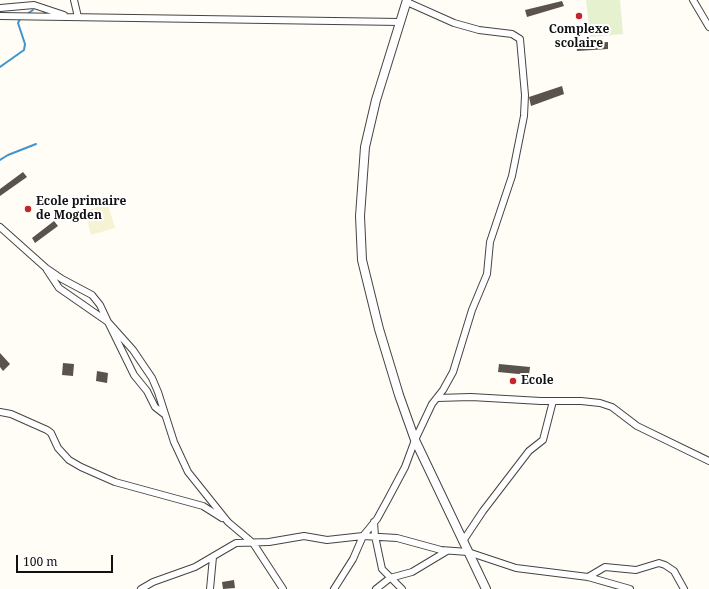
<!DOCTYPE html>
<html>
<head>
<meta charset="utf-8">
<style>
  body { margin:0 }
  #map { position:relative; width:709px; height:589px; overflow:hidden; background:#fffdf5; font-family:"Noto Serif",serif }
  canvas { display:block }
  .scale { position:absolute; left:16px; top:555px; width:97px; height:18px; box-sizing:border-box; border:2px solid #111; border-top:0; padding-left:5px; font-size:12px; line-height:14px; white-space:nowrap; color:#111; -webkit-text-stroke:3px #fff; paint-order:stroke }
</style>
</head>
<body>
<div id="map">
<canvas width="709" height="589"></canvas>
<div class="scale">100 m</div>
</div>
<script>
const ctx = document.querySelector('canvas').getContext('2d');
ctx.lineJoin = 'round';
function fill(path, color) { ctx.fillStyle = color; ctx.fill(path, 'evenodd'); }
const poly = rows => new Path2D(rows.map(r => 'M' + r).join(''));
function strokePath(path, color, width, dash) { ctx.strokeStyle = color; ctx.lineWidth = width; ctx.lineCap = dash ? 'butt' : 'round'; ctx.setLineDash(dash || []); ctx.stroke(path); }
function drawText(font, color, halo, rows, align = 'center') {
  ctx.font = font + ' "Noto Serif",serif'; ctx.lineWidth = 4; ctx.setLineDash([]); ctx.textBaseline = 'middle'; ctx.strokeStyle = halo; ctx.fillStyle = color; for (const [text, x, y, turn = 0] of rows) {
    ctx.save(); ctx.translate(x, y); ctx.rotate((+turn || 0) * Math.PI / 180); ctx.textAlign = isNaN(turn) ? turn : align; if (halo) ctx.strokeText(text, 0, 0); ctx.fillText(text, 0, 0); ctx.restore();
  }
}
fill(poly([
  [108,204,115,228,91,235,85,211]
]), '#f6f3d4');
fill(poly([
  [586,0,620,0,623,34,590,37]
]), '#e6f2cf');
strokePath(poly([
  [27,14,33,10],
  [0,67,24,50,25,44,18,23,20,19],
  [0,160,8,155,36,144]
]), '#3f96cf', 2);
fill(poly([
  [562,1,564,6,527,17,525,10],
  [608,42,608,49,577,51,576,44],
  [562,86,564,94,531,106,529,97],
  [23,172,27,177,0,196,0,189],
  [54,221,58,226,35,243,32,238],
  [0,353,10,364,3,371,0,367],
  [63,363,74,364,73,376,62,375],
  [499,364,530,367,529,375,498,372],
  [97,371,108,373,107,383,96,381],
  [234,580,235,588,223,589,222,582]
]), '#5a524d');
const minor = poly([
  [74,0,78,17],
  [693,0,709,27],
  [0,8,34,5,64,15],
  [0,16,400,22],
  [0,227,46,268,62,279,92,295,100,305,108,322,133,350,152,378,158,392,174,442,188,472,228,522,253,543,283,589],
  [47,270,59,288,108,322,134,375,147,391,155,407,164,414],
  [437,398,471,397,541,401,581,401,600,403,612,407,637,426,709,461],
  [0,412,11,414,47,430,51,433,58,448,69,460,81,467,115,482,203,506,222,518],
  [374,522,375,536,382,569,402,589],
  [463,541,483,511,529,451,543,440,553,401],
  [588,577,605,567,636,570,659,563,665,565,674,571,684,589],
  [141,589,153,582,195,567,236,543,269,542,304,536,327,540,363,536,397,538,441,550,468,552,516,568,588,577,630,589],
  [210,589,213,557],
  [334,589,353,559,363,536,377,519,388,499,405,467,415,440,432,404,443,390,453,372,472,310,487,274,490,242,512,176,524,116,525,95,520,39,512,34,479,30,454,23,407,2],
  [376,589,390,578,412,572,447,551]
]);
const tertiary = poly([
  [407,0,376,100,365,147,360,216,362,260,379,329,399,395,415,440,486,589]
]);
strokePath(minor, '#444', 8);
strokePath(tertiary, '#444', 10);
strokePath(minor, '#fff', 6);
strokePath(tertiary, '#fff', 8);
for (const [x, y, r, color] of [
  [579,16,4,"#c4262e"],
  [28,209,4,"#c4262e"],
  [513,381,4,"#c4262e"]
]) { const dot = new Path2D(); dot.arc(x, y, r, 0, 2 * Math.PI); ctx.fillStyle = color; ctx.fill(dot); strokePath(dot, '#fff', 1.5); }
drawText('bold 12px', '#111', '#fff', [
  ["Complexe",579,30,"center"],
  ["scolaire",579,44,"center"],
  ["Ecole primaire",36,202],
  ["de Mogden",36,216],
  ["Ecole",521,381]
], 'left');
</script>
</body>
</html>
